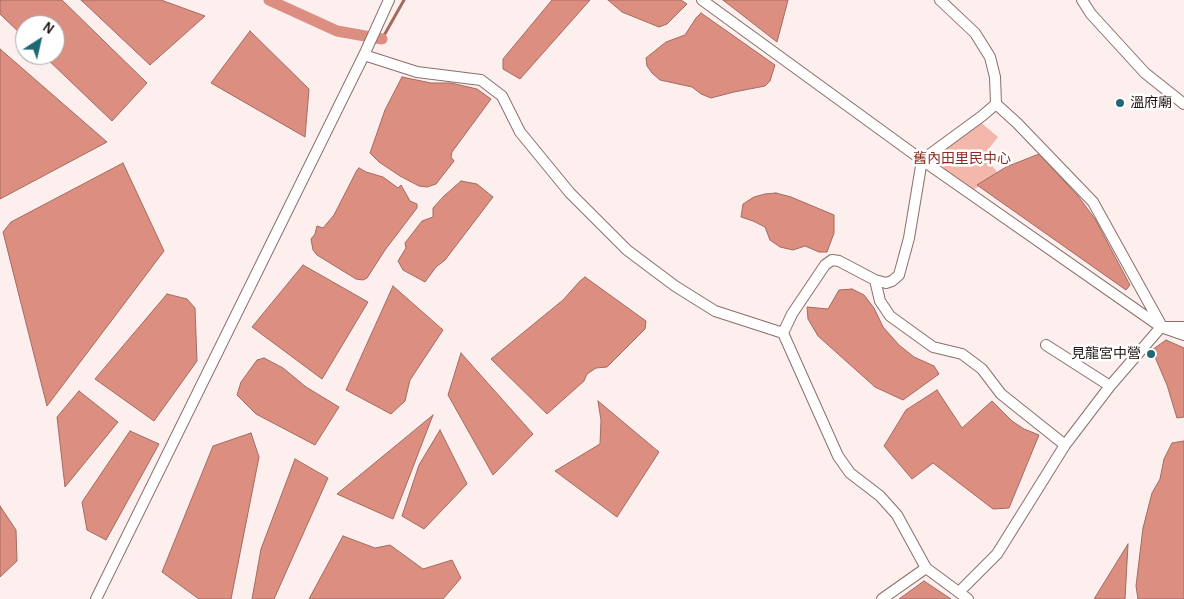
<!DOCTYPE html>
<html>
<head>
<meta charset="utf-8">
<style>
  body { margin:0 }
  #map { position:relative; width:1184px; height:599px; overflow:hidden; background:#fdefed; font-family:"Alegreya Sans",sans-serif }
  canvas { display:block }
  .north { position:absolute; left:15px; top:15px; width:50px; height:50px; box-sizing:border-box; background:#fff; border:1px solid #a6a2a1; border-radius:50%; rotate:35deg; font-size:14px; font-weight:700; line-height:20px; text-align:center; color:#211614 }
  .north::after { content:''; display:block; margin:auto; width:18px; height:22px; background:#1f6974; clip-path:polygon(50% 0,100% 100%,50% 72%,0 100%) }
</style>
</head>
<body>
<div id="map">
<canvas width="1184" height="599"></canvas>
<div class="north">N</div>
</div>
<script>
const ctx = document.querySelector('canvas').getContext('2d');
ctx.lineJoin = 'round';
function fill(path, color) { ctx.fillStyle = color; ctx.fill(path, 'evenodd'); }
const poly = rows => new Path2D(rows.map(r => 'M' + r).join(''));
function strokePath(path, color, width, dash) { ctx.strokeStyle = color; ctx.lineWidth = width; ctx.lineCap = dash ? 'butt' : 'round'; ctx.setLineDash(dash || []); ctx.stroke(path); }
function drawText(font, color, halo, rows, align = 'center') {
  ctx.font = font + ' "Alegreya Sans","Noto Sans TC",sans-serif'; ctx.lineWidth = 5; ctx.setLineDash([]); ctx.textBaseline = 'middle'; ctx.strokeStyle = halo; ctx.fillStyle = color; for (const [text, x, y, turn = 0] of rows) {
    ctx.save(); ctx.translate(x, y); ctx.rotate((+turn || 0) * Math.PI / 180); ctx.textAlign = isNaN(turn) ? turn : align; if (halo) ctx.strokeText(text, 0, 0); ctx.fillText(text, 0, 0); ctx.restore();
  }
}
fill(poly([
  [978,120,998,137,984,155,997,172,970,193,922,160]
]), '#f3b7ac');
const water = poly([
  [0,0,62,0,147,83,112,121,43,55,55,55,55,25,25,25,25,38,0,14,0,0],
  [81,0,161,0,205,16,150,65,81,0],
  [552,0,590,0,520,79,503,69,503,59,552,0],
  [608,0,681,0,687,4,667,24,659,27,622,12,608,0],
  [723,0,788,0,777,42,723,0],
  [701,13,775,65,770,81,765,86,734,92,711,98,701,94,692,87,660,80,652,73,647,66,646,58,666,42,685,35,696,18,701,13],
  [250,31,309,89,305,137,211,83,250,31],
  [0,49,107,142,0,199,0,49],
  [402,77,431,83,451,83,477,89,491,99,452,152,451,157,454,161,436,184,427,187,419,186,400,176,379,162,370,153,385,110,402,77],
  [1039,154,1078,196,1095,219,1130,285,1126,290,977,185,1006,167,1039,154],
  [123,163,164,251,47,406,3,232,11,222,123,163],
  [359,168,366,172,383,177,398,188,401,185,410,201,417,204,417,208,385,250,367,278,363,280,356,279,317,255,313,250,311,239,315,234,317,226,323,228,334,215,357,170,359,168],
  [461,181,477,184,493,197,445,260,436,267,425,282,403,270,398,261,406,248,405,243,422,221,433,217,433,208,444,196,461,181],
  [776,193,791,197,834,215,834,233,827,252,819,252,805,246,793,250,780,247,770,240,765,227,753,221,741,217,743,204,754,197,765,194,776,193],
  [303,265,368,302,322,379,252,327,303,265],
  [585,277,646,321,645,329,607,367,596,368,587,374,584,381,547,414,491,359,563,300,580,281,585,277],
  [393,286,443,330,410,380,405,401,391,414,346,390,393,286],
  [852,289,864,295,874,308,883,327,899,345,914,357,934,366,939,374,903,400,875,387,818,336,808,319,807,307,828,309,839,290,852,289],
  [167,294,187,299,195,308,197,361,154,421,95,379,167,294],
  [1166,340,1184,348,1184,417,1177,418,1167,385,1152,350,1166,340],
  [461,353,533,434,493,475,448,395,461,353],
  [264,358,283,368,306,387,339,407,315,445,256,414,237,395,241,382,257,360,264,358],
  [937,390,962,428,992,401,1012,421,1024,429,1039,435,1009,508,993,509,933,463,912,479,884,446,906,410,937,390],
  [79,391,118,422,65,487,57,417,79,391],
  [598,401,659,452,617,517,555,471,600,444,601,420,598,401],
  [433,415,393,519,337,494,433,415],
  [440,430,467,484,424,529,402,516,419,465,440,430],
  [130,431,159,444,106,540,87,530,82,502,130,431],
  [251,433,259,457,231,599,199,599,162,572,213,446,251,433],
  [1184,441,1184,599,1138,599,1136,586,1143,528,1152,493,1160,479,1164,459,1172,443,1184,441],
  [295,459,328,478,274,599,252,599,261,549,295,459],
  [0,506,16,530,17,561,0,577,0,506],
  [343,536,375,548,390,545,423,569,452,560,461,578,443,599,309,599,343,536],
  [1128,544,1125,599,1094,599,1128,544],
  [924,581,951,599,899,599,924,581]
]);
fill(water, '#dc8e80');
strokePath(water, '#a46a60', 1);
strokePath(poly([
  [382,39,404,0]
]), '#a46a60', 3);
strokePath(poly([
  [269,0,337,31,382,39]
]), '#dc8e80', 11);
const minor = poly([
  [702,0,922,160,1161,327,1184,335],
  [1082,0,1091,14,1145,73,1184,104],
  [364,55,417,72,481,80,502,96,520,132,570,193,627,250,675,286,715,311,783,333,838,456,850,473,880,496,897,515,926,568,968,599],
  [996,104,1017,123,1093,202,1160,323],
  [875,280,880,301,890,316,933,347,962,354,982,369,1001,394,1065,445],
  [783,333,792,314,825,265,832,260,839,261,875,280,886,283,892,281,899,275,909,238,922,160,982,116,996,104,995,77,990,57,975,33,940,0],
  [1046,345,1110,386],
  [959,592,997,554,1065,445,1110,386,1161,327,1184,327],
  [96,599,364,55,389,0],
  [882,599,926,568]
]);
strokePath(minor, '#8c6f69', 12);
strokePath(minor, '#fff', 10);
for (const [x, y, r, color] of [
  [1120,103,5,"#1f6974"],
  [1151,354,5,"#1f6974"]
]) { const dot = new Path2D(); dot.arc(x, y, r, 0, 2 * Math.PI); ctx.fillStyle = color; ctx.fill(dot); strokePath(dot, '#fff', 2); }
drawText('14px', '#211614', '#fff', [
  ["溫府廟",1130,103],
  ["見龍宮中營",1141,354,"right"]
], 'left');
drawText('14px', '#8a2d22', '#fff', [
  ["舊內田里民中心",962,159]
]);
</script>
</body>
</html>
